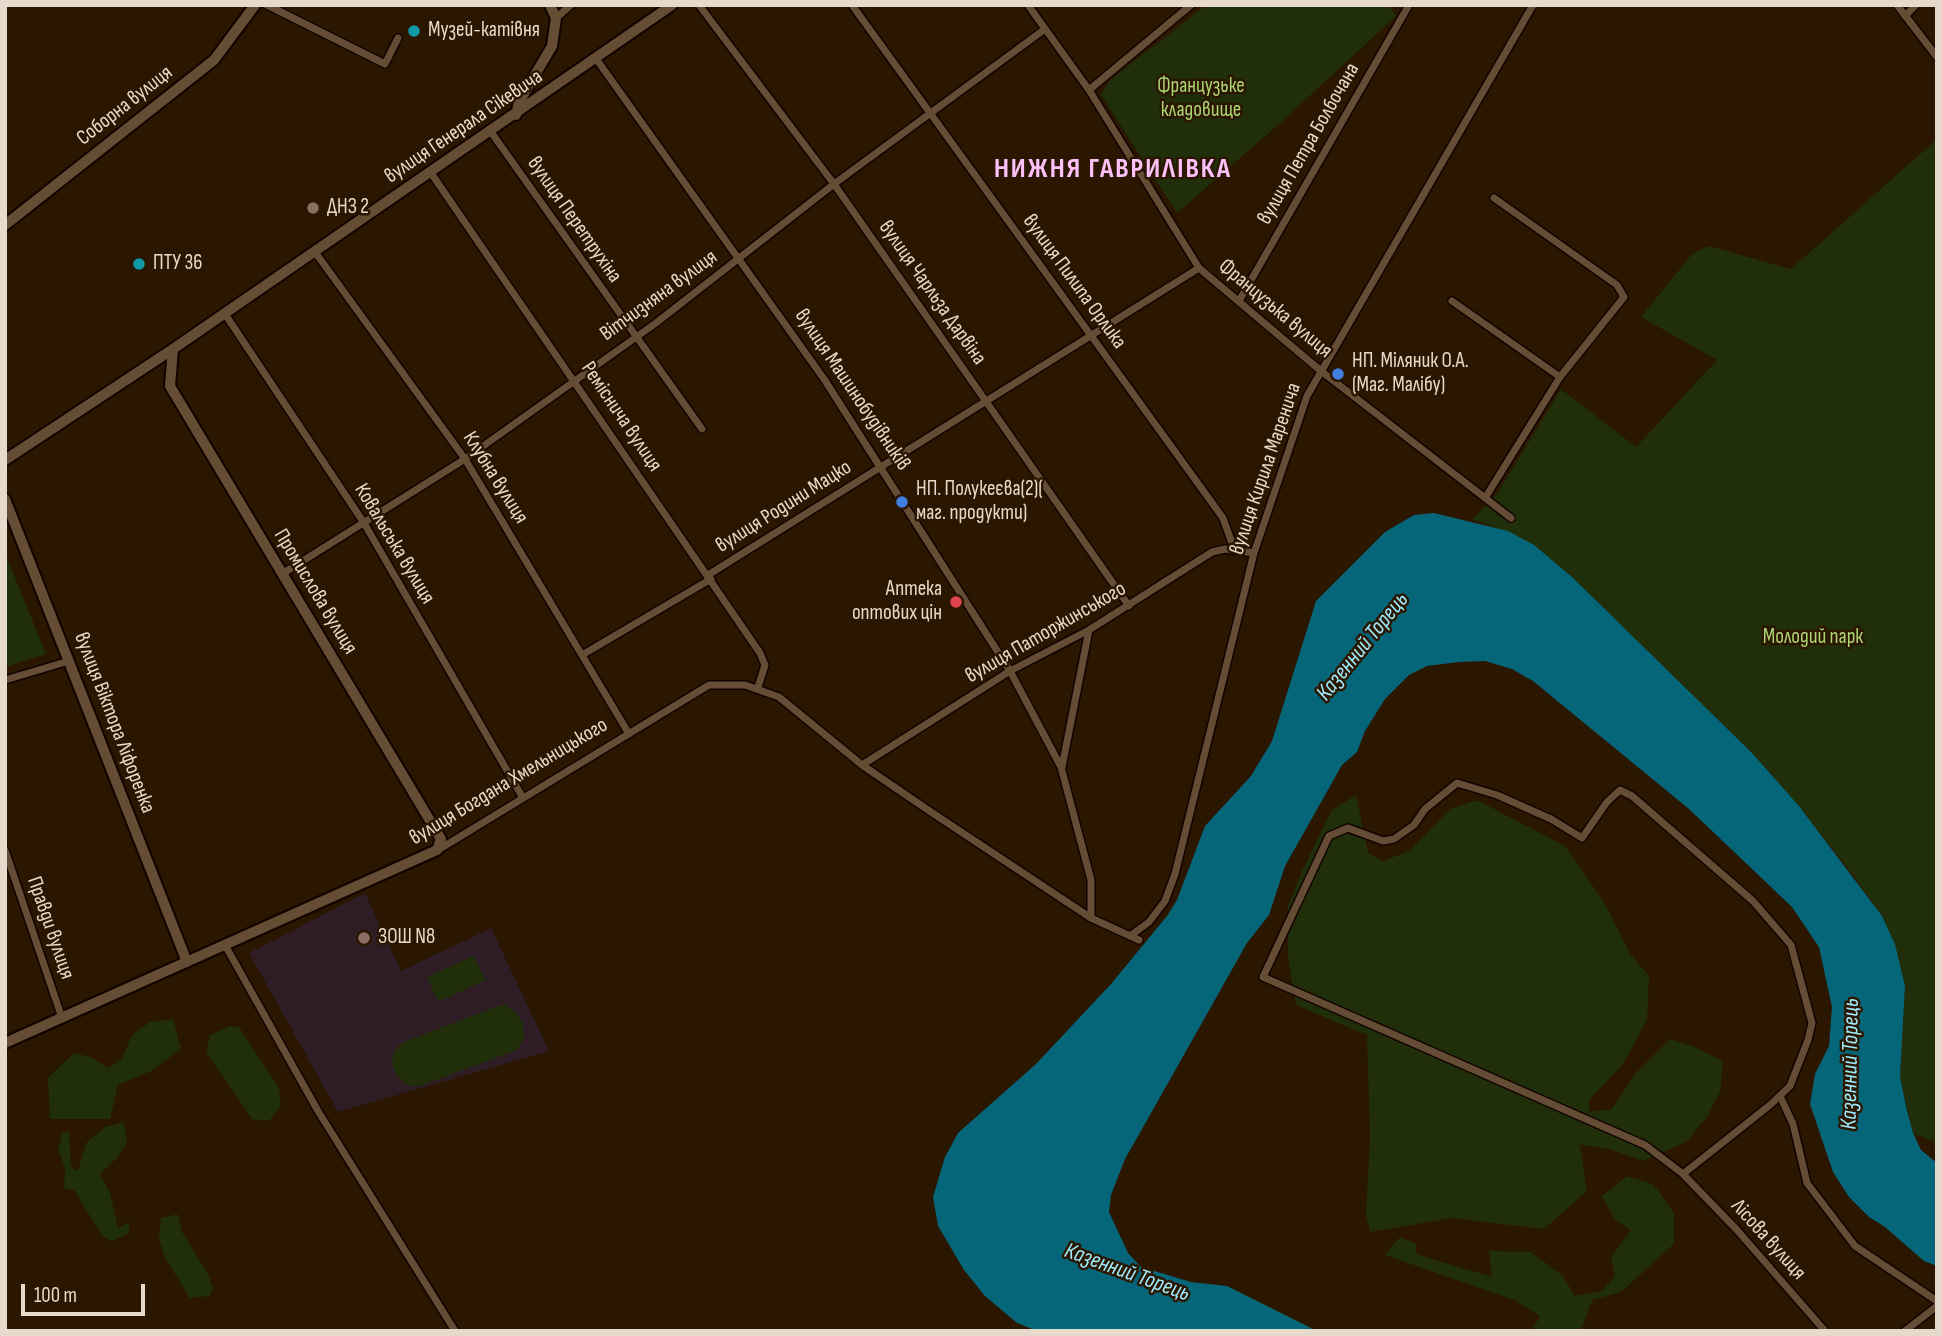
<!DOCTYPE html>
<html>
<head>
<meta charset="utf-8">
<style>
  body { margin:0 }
  #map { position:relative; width:1942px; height:1336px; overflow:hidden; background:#2b1700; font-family:"Sofia Sans Condensed",sans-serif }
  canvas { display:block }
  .frame { position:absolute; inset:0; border:7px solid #e7d9cb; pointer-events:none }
  .scale { position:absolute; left:21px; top:1284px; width:124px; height:32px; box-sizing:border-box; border:4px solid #e7d9cb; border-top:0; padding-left:9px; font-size:21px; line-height:24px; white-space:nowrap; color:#e7d9cb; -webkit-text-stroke:5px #2b1700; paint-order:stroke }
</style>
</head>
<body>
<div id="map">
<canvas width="1942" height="1336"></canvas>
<div class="frame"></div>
<div class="scale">100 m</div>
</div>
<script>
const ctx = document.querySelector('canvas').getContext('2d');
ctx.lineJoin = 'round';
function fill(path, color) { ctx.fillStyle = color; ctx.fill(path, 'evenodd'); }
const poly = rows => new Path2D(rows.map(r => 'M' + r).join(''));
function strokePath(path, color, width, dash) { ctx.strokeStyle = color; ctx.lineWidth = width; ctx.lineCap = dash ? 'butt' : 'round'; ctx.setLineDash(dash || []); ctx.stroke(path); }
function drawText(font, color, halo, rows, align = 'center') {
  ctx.font = font + ' "Sofia Sans Condensed",sans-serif'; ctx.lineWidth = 5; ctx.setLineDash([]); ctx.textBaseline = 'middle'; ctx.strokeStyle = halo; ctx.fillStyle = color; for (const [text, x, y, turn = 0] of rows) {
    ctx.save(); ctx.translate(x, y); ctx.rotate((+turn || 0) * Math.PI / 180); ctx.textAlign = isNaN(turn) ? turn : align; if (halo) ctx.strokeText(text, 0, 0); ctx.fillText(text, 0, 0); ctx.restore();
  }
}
fill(poly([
  [365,893,401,971,491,928,549,1051,338,1112,249,953]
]), '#2e1d25');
fill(poly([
  [1206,5,1388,5,1396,16,1278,125,1177,213,1101,95,1109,81],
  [1937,139,1937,1143,1913,1133,1900,1076,1905,986,1895,944,1882,916,1853,875,1799,806,1572,577,1493,526,1472,520,1497,494,1561,389,1636,447,1717,360,1641,317,1692,254,1709,246,1791,269],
  [5,553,46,654,5,667],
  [1356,795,1368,853,1383,861,1409,851,1450,809,1477,800,1565,846,1604,902,1630,954,1649,976,1647,1020,1623,1064,1589,1100,1589,1111,1611,1110,1635,1074,1670,1039,1693,1046,1723,1061,1720,1092,1707,1117,1686,1142,1643,1161,1610,1149,1580,1145,1587,1191,1544,1229,1452,1218,1370,1232,1366,1215,1370,1138,1367,1035,1296,1005,1288,958,1288,906,1302,871,1331,811],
  [473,956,486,980,438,1002,427,977],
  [504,1004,517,1013,523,1024,524,1038,517,1050,417,1087,407,1085,396,1075,392,1063,394,1051,403,1042],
  [173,1019,181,1049,151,1071,118,1085,110,1119,50,1119,48,1078,74,1053,90,1057,109,1068,122,1058,132,1035,150,1022],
  [230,1026,239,1027,279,1088,281,1106,269,1121,252,1119,206,1052,210,1035],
  [124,1122,127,1142,117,1158,100,1174,110,1193,118,1228,129,1222,129,1233,112,1241,103,1237,74,1190,64,1188,65,1168,58,1149,62,1134,69,1131,71,1167,78,1171,86,1143,105,1127],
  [1627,1176,1653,1184,1674,1213,1674,1244,1621,1292,1592,1300,1581,1331,1532,1331,1540,1316,1514,1300,1385,1255,1400,1237,1416,1244,1416,1254,1492,1277,1489,1251,1531,1252,1563,1276,1575,1296,1602,1291,1615,1276,1611,1257,1631,1230,1615,1220,1602,1196],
  [178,1214,182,1232,207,1272,213,1288,209,1296,190,1298,165,1258,159,1239,161,1218]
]), '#202e0a');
fill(poly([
  [1434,513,1508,531,1534,545,1572,577,1752,753,1799,806,1882,916,1895,944,1905,986,1900,1076,1906,1106,1913,1133,1921,1150,1937,1163,1937,1266,1924,1261,1885,1227,1869,1217,1849,1197,1833,1172,1810,1104,1815,1074,1829,1046,1832,1007,1819,947,1792,907,1689,809,1533,681,1512,669,1485,661,1459,662,1427,666,1409,675,1385,699,1365,731,1357,752,1342,765,1285,866,1269,915,1247,943,1146,1122,1125,1159,1111,1195,1109,1212,1128,1253,1141,1267,1191,1282,1227,1286,1317,1331,1037,1331,1017,1323,985,1296,964,1270,938,1226,933,1197,945,1157,958,1133,1036,1064,1111,984,1167,916,1177,900,1205,826,1251,776,1272,741,1316,601,1385,532,1414,515]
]), '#066679');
const street = poly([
  [267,5,385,64,398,38],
  [699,5,834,184,1129,606],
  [852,5,1223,518,1234,549],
  [1028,5,1089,90,1199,268,1321,371,1511,518],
  [1897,5,1937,57],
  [1905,16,1916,5],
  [556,18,571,5],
  [597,60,824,379,1010,671,1061,767,1091,880,1091,918],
  [1089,90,1191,5],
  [491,132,702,429],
  [431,173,760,653,765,665,758,687],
  [1494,198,1617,285,1624,297,1560,377],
  [315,252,465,459,629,734],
  [1239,301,1409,5],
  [1452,301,1560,377,1485,498],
  [225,314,364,523,523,798],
  [282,574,465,459,656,323,834,184,1045,29],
  [708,575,1199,268],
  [582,655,711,579],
  [5,680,69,661],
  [862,765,1010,671,1089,630,1212,552,1225,549,1254,553],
  [1062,767,1089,630],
  [5,850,62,1018],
  [438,850,709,685,745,685,779,697,862,765,931,812,1091,918,1139,940],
  [1130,936,1149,922,1165,901,1175,874,1254,553,1307,396,1533,5],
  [225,945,318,1111,455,1331],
  [1780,1096,1793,1124,1807,1183,1855,1246,1937,1301],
  [1683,1174,1770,1105,1790,1086,1808,1040,1812,1023,1791,945,1753,901,1632,796,1620,790,1607,802,1582,838,1551,819,1497,795,1457,783,1425,809,1414,825,1394,839,1383,841,1348,828,1329,836,1263,977,1645,1145,1683,1174,1737,1230,1825,1331],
  [1905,1331,1937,1306]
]);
const secondary = poly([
  [516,115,519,102,552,46,556,18,550,5],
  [5,225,214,60,255,5],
  [5,460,173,349,672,5],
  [5,499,187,962],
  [5,1043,437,850,441,839,170,386,173,349]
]);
strokePath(street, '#120300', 10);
strokePath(secondary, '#120300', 14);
strokePath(street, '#644d34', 7);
strokePath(secondary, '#644d34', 10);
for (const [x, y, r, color] of [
  [414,31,7,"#0f9aa8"],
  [313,208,7,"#8d6e63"],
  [139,264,7,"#0f9aa8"],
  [1338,374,7,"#3f7fe0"],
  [902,502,7,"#3f7fe0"],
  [956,602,7,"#e0444e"],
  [364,938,7,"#8d6e63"]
]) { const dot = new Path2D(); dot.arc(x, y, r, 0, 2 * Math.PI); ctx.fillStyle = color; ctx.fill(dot); strokePath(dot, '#2b1700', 2.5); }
drawText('21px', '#e7d9cb', '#2b1700', [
  ["Музей-катівня",428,31],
  ["ДНЗ 2",327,208],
  ["ПТУ 36",153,264],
  ["НП. Міляник О.А.",1352,362],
  ["(Маг. Малібу)",1352,386],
  ["НП. Полукеєва(2)(",916,490],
  ["маг. продукти)",916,514],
  ["Аптека",942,590,"right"],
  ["оптових цін",942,614,"right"],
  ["ЗОШ N8",378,938]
], 'left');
drawText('21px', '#acd573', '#2b1700', [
  ["Французьке",1201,87],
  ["кладовище",1201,111],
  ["Молодий парк",1813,638]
]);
drawText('21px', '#e7d9cb', '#2b1700', [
  ["Соборна вулиця",125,106,-38],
  ["вулиця Генерала Сікевича",464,127,-34],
  ["вулиця Петра Болбочана",1309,144,-60],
  ["вулиця Перетрухіна",574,220,55],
  ["вулиця Пилипа Орлика",1074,282,54],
  ["вулиця Чарльза Дарвіна",932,293,55],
  ["Вітчизняна вулиця",659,296,-36],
  ["Французька вулиця",1275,309,40],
  ["вулиця Машинобудівників",852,390,56],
  ["Реміснича вулиця",621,417,56],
  ["вулиця Кирила Маренича",1266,469,-71],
  ["Клубна вулиця",495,478,58],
  ["вулиця Родини Мацко",784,507,-32],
  ["Ковальська вулиця",394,544,59],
  ["Промислова вулиця",315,592,59],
  ["вулиця Паторжинського",1046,633,-30],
  ["вулиця Віктора Ліфоренка",114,723,69],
  ["вулиця Богдана Хмельницького",509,782,-31],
  ["Правди вулиця",50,928,71],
  ["Лісова вулиця",1768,1240,48]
]);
drawText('italic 23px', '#9eeaff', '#2b1700', [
  ["Казенний Торець",1363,647,-51],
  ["Казенний Торець",1851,1064,-89],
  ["Казенний Торець",1127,1273,20]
]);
ctx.letterSpacing = '2px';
drawText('bold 28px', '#fdc1f9', '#2b1700', [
  ["НИЖНЯ ГАВРИЛІВКА",1113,170]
]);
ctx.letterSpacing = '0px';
</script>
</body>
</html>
